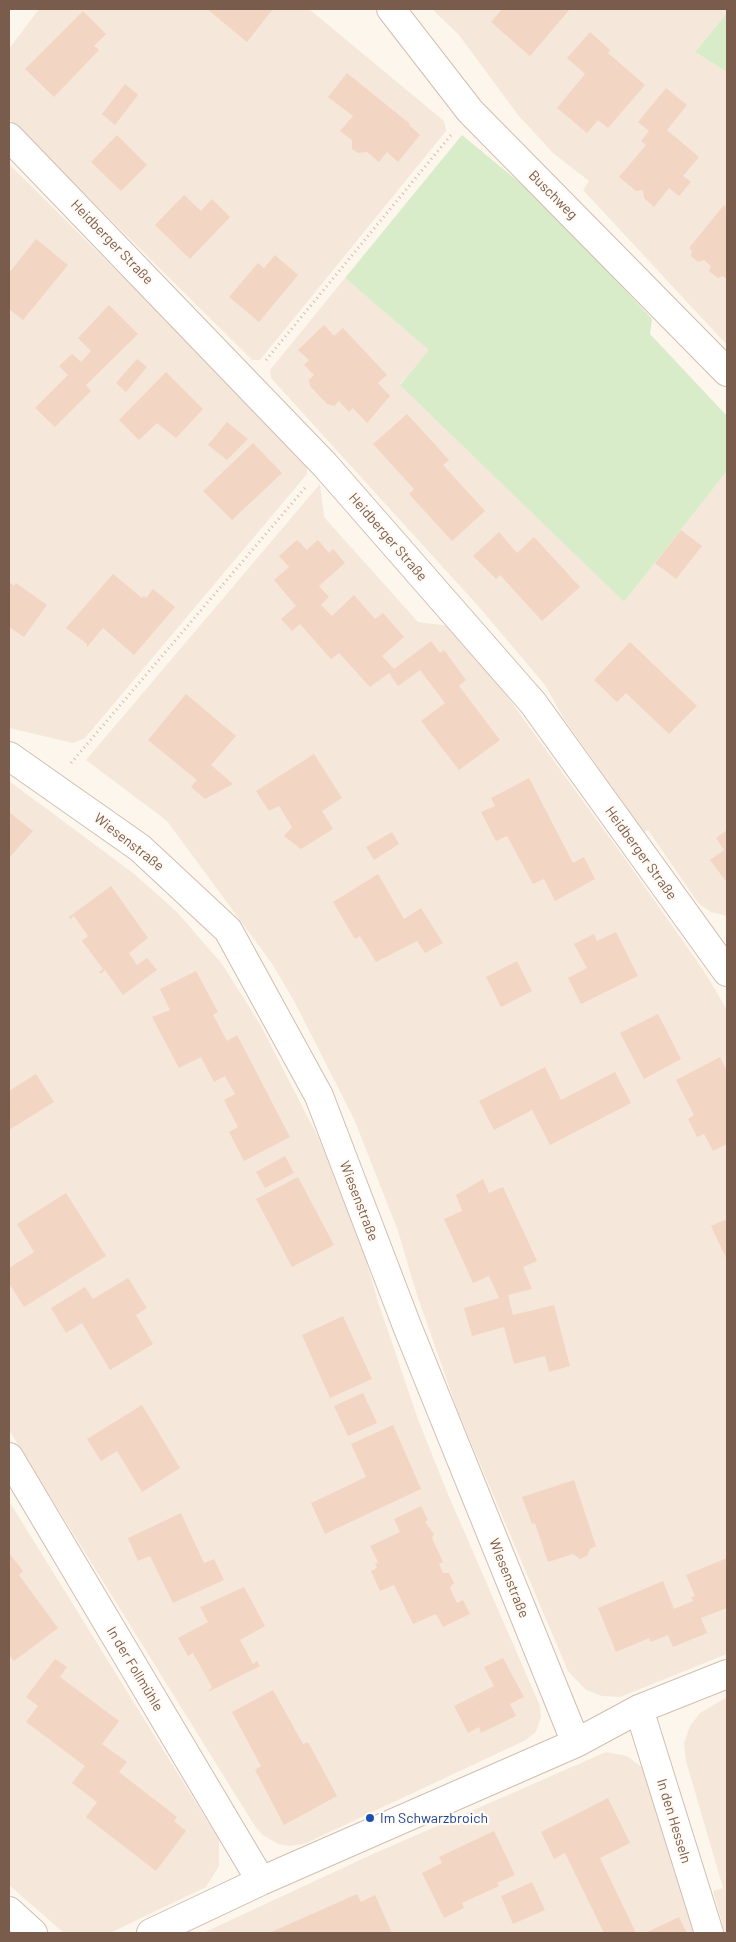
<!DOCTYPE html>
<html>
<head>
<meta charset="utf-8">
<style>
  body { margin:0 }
  #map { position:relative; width:736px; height:1942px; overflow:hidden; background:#fdf6ec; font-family:Barlow,sans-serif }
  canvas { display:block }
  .frame { position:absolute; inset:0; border:10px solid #7a5c4d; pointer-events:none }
</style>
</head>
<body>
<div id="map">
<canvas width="736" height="1942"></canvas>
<div class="frame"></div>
</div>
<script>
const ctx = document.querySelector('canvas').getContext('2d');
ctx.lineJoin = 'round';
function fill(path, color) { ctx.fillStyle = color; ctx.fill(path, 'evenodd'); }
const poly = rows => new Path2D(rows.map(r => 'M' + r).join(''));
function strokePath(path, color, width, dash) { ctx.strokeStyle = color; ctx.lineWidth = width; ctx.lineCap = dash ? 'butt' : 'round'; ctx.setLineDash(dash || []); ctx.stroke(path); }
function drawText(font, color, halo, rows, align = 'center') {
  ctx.font = font + ' Barlow,sans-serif'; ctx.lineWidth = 4.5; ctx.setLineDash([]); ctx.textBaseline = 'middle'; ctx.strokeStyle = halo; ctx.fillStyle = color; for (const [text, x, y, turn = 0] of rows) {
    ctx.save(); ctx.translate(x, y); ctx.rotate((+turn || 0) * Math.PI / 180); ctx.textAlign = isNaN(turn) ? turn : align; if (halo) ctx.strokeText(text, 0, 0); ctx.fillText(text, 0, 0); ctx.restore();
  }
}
fill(poly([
  [39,9,309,9,444,121,446,131,260,360,252,360,9,119,9,49],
  [432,9,727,9,727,13,695,52,727,72,727,345,583,190,589,181,553,153,518,115,459,35],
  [9,164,245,398,307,462,307,474,85,738,73,743,9,728],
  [345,278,430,350,400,384,624,602,727,471,727,916,711,912,699,904,648,830,644,832,564,719,545,685,479,607,271,378,270,370],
  [320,484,324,517,418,622,450,626,480,659,628,863,704,971,727,1010,727,1654,620,1697,602,1696,586,1690,568,1671,458,1412,416,1292,398,1231,354,1119,294,1001,273,965,167,821,86,760],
  [9,781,133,873,177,912,222,964,260,1024,319,1139,364,1253,378,1302,419,1422,447,1492,540,1706,541,1717,536,1732,526,1740,304,1844,289,1846,278,1844,263,1835,256,1828,9,1430],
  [9,1501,219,1840,219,1866,206,1887,110,1933,64,1933,9,1885],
  [727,1697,727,1933,725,1933,713,1891,723,1888,686,1761,684,1743,690,1726,700,1713],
  [606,1752,627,1756,644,1769,653,1787,694,1933,203,1933,373,1854]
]), '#f5e8da');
fill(poly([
  [727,13,727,72,695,52],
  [462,135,531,192,567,227,652,319,650,334,727,416,727,471,624,602,400,385,429,350,345,278]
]), '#d8ecc9');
fill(poly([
  [207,9,273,9,247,42],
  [502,9,570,9,530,56,491,22],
  [83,11,106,34,94,46,99,50,54,97,25,69],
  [590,32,610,50,608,53,645,85,608,128,598,120,587,133,557,108,585,74,567,58],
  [347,73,410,124,409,125,420,135,398,162,387,152,379,162,367,152,358,153,352,149,352,140,340,131,353,116,328,97],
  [125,84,138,95,115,125,102,114],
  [666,88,687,105,667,130,699,157,683,176,691,182,679,196,669,188,654,207,644,198,643,190,636,191,619,177,646,145,641,141,649,131,638,122],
  [117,135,147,165,121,191,91,162],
  [184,195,201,211,212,199,230,217,190,259,155,225],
  [724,205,727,208,727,280,723,276,718,278,709,271,711,266,704,260,698,262,691,256,692,251,689,248],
  [36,239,68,265,23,320,9,309,9,273],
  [275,255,298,275,259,322,229,297,258,263,264,268],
  [109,305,138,334,86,385,91,391,55,427,35,408,68,375,59,366,72,354,81,362,91,351,78,338],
  [324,325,334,336,343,328,387,375,378,383,390,396,367,423,353,408,349,412,339,401,334,406,327,404,310,386,309,380,314,375,304,365,309,360,298,350],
  [137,359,147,367,126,392,116,383],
  [166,372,203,409,176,438,157,423,139,440,119,420],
  [407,414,449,460,443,465,485,511,452,541,409,494,414,489,373,444],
  [227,422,248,439,227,460,208,445],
  [253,443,282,473,232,520,203,491],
  [681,530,702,546,676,579,655,563],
  [499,532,517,553,534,537,580,587,542,621,500,575,496,579,473,556],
  [297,540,307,550,318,540,329,553,333,549,345,563,319,586,329,597,321,605,332,616,354,595,375,619,383,613,404,637,382,656,394,669,431,641,440,653,444,650,466,680,459,686,500,740,459,770,421,721,445,703,420,670,398,686,389,673,370,687,339,653,331,659,300,624,292,631,281,619,296,606,274,580,289,567,279,556],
  [113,574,142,598,144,596,146,598,153,589,175,607,134,655,103,628,87,647,87,644,66,628],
  [9,582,14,586,16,583,47,605,24,637,9,627],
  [630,642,697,706,669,734,626,693,617,702,594,680],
  [186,694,236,736,211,765,233,784,205,799,191,787,197,780,148,740],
  [314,754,342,798,322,811,333,829,301,849,284,836,292,827,279,806,269,811,256,791],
  [529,778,573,863,584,857,595,879,555,901,544,879,533,884,507,836,496,841,481,812,495,806,491,798],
  [9,812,33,831,9,858],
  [727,830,727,879,725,880,710,860,724,850,716,838],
  [392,832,399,844,374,860,366,847],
  [378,874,404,919,421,908,443,943,425,953,417,941,376,962,360,936,355,939,333,902],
  [111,886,148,938,129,953,137,965,147,958,157,970,123,995,105,970,100,974,99,972,103,969,82,941,88,936,74,916,70,919,69,917],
  [616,932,638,976,581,1004,568,978,587,968,574,944,594,934,597,941],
  [517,961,532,991,501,1007,486,977],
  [196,971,218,1012,213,1015,227,1041,237,1035,290,1137,244,1161,229,1132,238,1127,224,1100,235,1094,225,1076,214,1082,201,1057,179,1068,152,1017,170,1010,160,989],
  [658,1014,681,1059,644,1079,620,1033],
  [720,1057,727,1071,727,1144,713,1151,704,1134,697,1137,688,1119,694,1115,676,1080],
  [545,1067,561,1100,615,1072,631,1103,550,1145,532,1110,494,1130,479,1101],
  [36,1074,54,1102,9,1130,9,1091],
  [285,1156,294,1173,265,1188,256,1172],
  [298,1177,334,1245,292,1267,256,1199],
  [483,1179,489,1193,503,1187,537,1261,523,1267,532,1289,508,1295,513,1315,554,1305,570,1366,549,1372,545,1356,514,1364,504,1327,472,1336,464,1308,499,1298,489,1276,473,1283,444,1219,462,1211,456,1195],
  [66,1193,106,1256,24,1307,9,1283,9,1268,34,1252,17,1224],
  [727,1219,727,1260,711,1226],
  [128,1278,147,1308,136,1315,153,1344,110,1370,82,1323,66,1333,51,1308,85,1287,93,1299],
  [343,1316,372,1379,330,1398,302,1335],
  [363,1393,377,1423,348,1436,334,1406],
  [142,1405,180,1468,142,1492,117,1451,101,1461,87,1439],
  [393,1425,421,1489,325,1534,311,1503,366,1477,351,1444],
  [574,1480,596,1546,590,1549,587,1556,580,1559,573,1554,548,1562,535,1523,532,1524,522,1497],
  [421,1506,428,1520,425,1522,434,1534,432,1538,443,1562,439,1564,443,1573,449,1573,454,1583,450,1588,457,1603,463,1600,470,1614,443,1627,436,1614,413,1624,394,1585,380,1591,371,1571,377,1568,375,1564,378,1562,370,1546,400,1532,394,1519],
  [181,1513,204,1563,214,1559,224,1580,173,1603,150,1556,138,1561,128,1538],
  [9,1553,23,1571,19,1575,58,1628,14,1661,9,1655],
  [727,1558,727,1608,701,1618,707,1633,673,1647,668,1635,651,1642,649,1638,616,1652,598,1608,663,1581,674,1609,693,1601,691,1597,695,1596,686,1575],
  [244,1587,265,1626,240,1640,253,1664,257,1661,260,1666,208,1692,212,1687,193,1653,188,1656,178,1638,208,1622,200,1607],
  [503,1658,524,1697,510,1704,516,1716,481,1733,479,1727,468,1733,454,1706,494,1686,484,1667],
  [55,1659,67,1667,60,1677,119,1721,102,1744,127,1762,119,1772,177,1817,174,1821,186,1831,156,1871,86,1817,97,1802,72,1783,85,1766,26,1722,38,1706,26,1697],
  [273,1690,303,1744,308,1742,337,1796,284,1825,255,1770,261,1766,232,1712],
  [608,1798,630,1843,600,1858,636,1933,604,1933,565,1853,554,1859,541,1832],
  [494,1831,515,1875,497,1883,499,1886,462,1903,464,1908,444,1918,422,1873,442,1863,439,1857],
  [532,1882,545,1910,513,1924,501,1896],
  [357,1894,361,1902,375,1895,392,1933,269,1933],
  [679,1917,687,1933,645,1933]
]), '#f3d5c3');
const minor = poly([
  [391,9,470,111,727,372],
  [9,137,325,465,533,703,727,972],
  [9,756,140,848,228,930,319,1096,407,1326,576,1743],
  [9,1457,261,1881],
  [639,1709,709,1933],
  [9,1911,33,1933],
  [151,1933,261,1881,576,1743,639,1709,727,1674]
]);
strokePath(minor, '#d1beb0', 30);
strokePath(poly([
  [266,360,451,135],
  [71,763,305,488]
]), '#d9b8a5', 3, [1, 4]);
strokePath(minor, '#fff', 28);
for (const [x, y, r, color] of [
  [370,1818,5,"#1a4fb4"]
]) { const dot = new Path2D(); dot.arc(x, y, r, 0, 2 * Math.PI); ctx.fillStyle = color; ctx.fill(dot); strokePath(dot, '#fffaf3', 2); }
drawText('14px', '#7a5c4d', '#fffaf3', [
  ["Buschweg",553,195,45],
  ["Heidberger Straße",112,242,46],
  ["Heidberger Straße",388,537,49],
  ["Wiesenstraße",129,842,38],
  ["Heidberger Straße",641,853,54],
  ["Wiesenstraße",359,1201,69],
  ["Wiesenstraße",509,1578,68],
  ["In der Follmühle",135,1669,59],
  ["In den Hesseln",674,1821,73]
]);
drawText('14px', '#164399', '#fffaf3', [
  ["Im Schwarzbroich",380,1818]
], 'left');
</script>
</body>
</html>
